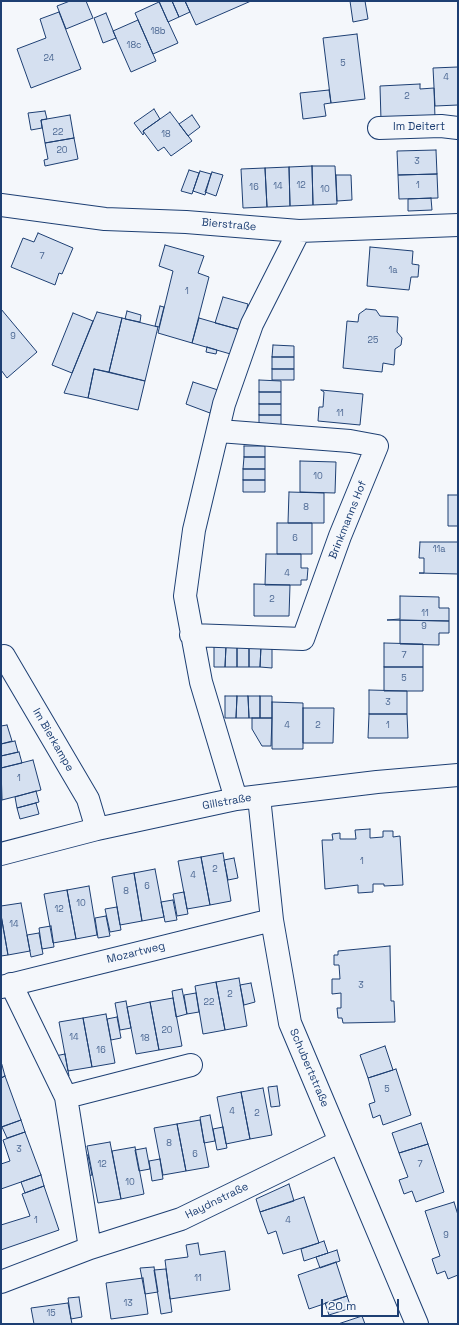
<!DOCTYPE html>
<html>
<head>
<meta charset="utf-8">
<style>
  body { margin:0 }
  #map { position:relative; width:459px; height:1325px; overflow:hidden; background:#f4f7fb; font-family:"Space Grotesk",sans-serif }
  canvas { display:block }
  .frame { position:absolute; inset:0; border:2px solid #1d3f73; pointer-events:none }
  .scale { position:absolute; left:321px; top:1299px; width:78px; height:18px; box-sizing:border-box; border:2px solid #1d3f73; border-top:0; padding-left:5px; font-size:12px; line-height:14px; white-space:nowrap; color:#1d3f73; -webkit-text-stroke:3px #f4f7fb; paint-order:stroke }
</style>
</head>
<body>
<div id="map">
<canvas width="459" height="1325"></canvas>
<div class="frame"></div>
<div class="scale">20 m</div>
</div>
<script>
const ctx = document.querySelector('canvas').getContext('2d');
ctx.lineJoin = 'round';
function fill(path, color) { ctx.fillStyle = color; ctx.fill(path, 'evenodd'); }
const poly = rows => new Path2D(rows.map(r => 'M' + r).join(''));
function strokePath(path, color, width, dash) { ctx.strokeStyle = color; ctx.lineWidth = width; ctx.lineCap = dash ? 'butt' : 'round'; ctx.setLineDash(dash || []); ctx.stroke(path); }
function drawText(font, color, halo, rows, align = 'center') {
  ctx.font = font + ' "Space Grotesk",sans-serif'; ctx.lineWidth = 3; ctx.setLineDash([]); ctx.textBaseline = 'middle'; ctx.strokeStyle = halo; ctx.fillStyle = color; for (const [text, x, y, turn = 0] of rows) {
    ctx.save(); ctx.translate(x, y); ctx.rotate((+turn || 0) * Math.PI / 180); ctx.textAlign = isNaN(turn) ? turn : align; if (halo) ctx.strokeText(text, 0, 0); ctx.fillText(text, 0, 0); ctx.restore();
  }
}
const building = poly([
  [70,1,86,1,93,18,66,29,57,6,70,1],
  [159,1,172,1,179,17,168,22,159,1],
  [172,1,185,1,190,12,179,17,172,1],
  [185,1,251,1,196,25,185,1],
  [350,1,365,1,368,19,353,22,350,1],
  [159,2,178,43,153,54,135,13,159,2],
  [59,12,81,69,31,88,17,49,46,38,40,19,59,12],
  [106,13,116,38,103,43,94,18,106,13],
  [138,20,156,61,131,72,113,31,138,20],
  [357,34,365,99,331,103,323,38,357,34],
  [458,67,458,105,435,106,433,68,458,67],
  [420,84,420,89,434,88,435,118,381,120,380,86,420,84],
  [329,90,331,103,324,104,326,116,303,119,300,93,329,90],
  [154,109,160,119,143,131,144,133,143,135,134,123,154,109],
  [45,111,47,119,41,120,42,128,31,130,28,113,45,111],
  [170,112,192,141,171,156,164,147,158,151,143,131,170,112],
  [70,115,74,138,45,143,41,120,70,115],
  [192,115,200,127,188,136,179,124,192,115],
  [74,138,78,159,45,166,44,160,48,159,45,143,74,138],
  [436,150,437,174,398,175,397,151,436,150],
  [312,166,313,205,290,206,289,167,312,166],
  [312,166,335,166,337,204,313,205,312,166],
  [289,167,290,206,267,207,265,168,289,167],
  [265,168,267,207,243,208,241,169,265,168],
  [189,170,199,173,192,194,181,191,189,170],
  [200,171,211,174,205,195,193,191,200,171],
  [212,172,223,175,216,196,205,192,212,172],
  [437,174,438,198,399,199,398,175,437,174],
  [336,175,351,175,352,200,337,201,336,175],
  [431,198,432,210,408,211,408,199,431,198],
  [38,233,73,248,62,274,59,273,55,285,11,267,23,238,34,242,38,233],
  [165,245,204,256,198,273,209,277,192,343,158,333,173,271,159,266,165,245],
  [370,247,413,251,412,264,419,265,418,277,411,277,409,290,367,286,370,247],
  [223,297,248,304,241,330,215,323,223,297],
  [160,306,164,307,159,327,155,326,160,306],
  [1,309,37,352,7,378,1,370,1,309],
  [366,309,376,310,380,316,398,317,397,332,402,338,401,345,395,349,394,365,383,363,382,372,343,368,347,321,358,322,359,314,366,309],
  [127,311,141,315,140,322,125,319,127,311],
  [97,312,122,318,109,372,94,369,88,398,64,393,97,312],
  [73,313,93,321,72,373,52,365,73,313],
  [122,318,158,327,145,381,109,372,122,318],
  [199,318,244,331,234,355,192,343,199,318],
  [273,345,294,346,294,357,272,357,273,345],
  [207,347,217,350,216,354,206,352,207,347],
  [272,357,294,357,294,369,272,369,272,357],
  [94,369,145,381,138,410,88,398,94,369],
  [272,369,294,369,294,380,272,380,272,369],
  [259,380,281,381,281,392,259,392,259,380],
  [193,382,218,390,210,413,186,404,193,382],
  [321,390,363,394,360,425,318,421,319,407,323,407,324,392,321,390],
  [259,392,281,392,281,404,259,404,259,392],
  [259,404,281,404,281,415,259,415,259,404],
  [259,415,281,415,281,427,259,427,259,415],
  [244,446,265,446,265,457,244,457,244,446],
  [244,457,265,457,265,469,243,469,244,457],
  [300,461,336,462,335,493,300,492,300,461],
  [243,469,265,469,265,480,243,480,243,469],
  [243,480,265,480,265,492,243,492,243,480],
  [289,492,324,493,324,523,288,523,289,492],
  [448,495,458,495,458,526,448,526,448,495],
  [277,523,312,523,312,554,277,554,277,523],
  [420,542,458,542,458,574,419,573,424,573,424,558,419,558,420,542],
  [266,554,301,554,301,568,308,568,307,580,301,580,301,585,265,585,266,554],
  [254,584,290,585,289,616,254,616,254,584],
  [400,596,439,597,439,608,449,608,449,621,387,620,400,619,400,596],
  [400,620,449,621,449,633,439,633,439,645,400,644,400,620],
  [384,643,423,644,423,667,384,667,384,643],
  [214,646,226,646,225,667,214,667,214,646],
  [226,646,237,646,237,667,225,667,226,646],
  [237,646,249,646,249,667,237,667,237,646],
  [249,646,261,646,260,667,249,667,249,646],
  [261,646,272,646,272,668,260,667,261,646],
  [384,667,423,667,423,691,384,691,384,667],
  [369,690,407,691,407,714,369,714,369,690],
  [225,696,237,696,236,718,225,718,225,696],
  [237,696,248,696,249,718,236,718,237,696],
  [248,696,260,696,260,718,249,718,248,696],
  [260,696,272,696,272,718,260,718,260,696],
  [272,702,303,703,303,749,272,749,272,702],
  [303,708,334,708,333,743,303,743,303,708],
  [369,714,407,714,408,738,368,738,369,714],
  [252,718,272,718,271,746,262,746,252,729,252,718],
  [7,725,12,741,1,744,1,726,7,725],
  [15,741,18,752,1,756,1,744,15,741],
  [19,752,22,763,1,768,1,756,19,752],
  [33,760,41,790,2,800,1,768,33,760],
  [36,791,39,802,17,808,15,797,36,791],
  [36,803,39,814,20,819,17,808,36,803],
  [370,829,370,838,383,837,383,831,393,831,393,837,400,836,403,885,384,886,384,884,373,884,373,892,358,893,358,885,325,889,322,840,333,840,332,834,340,833,340,839,356,839,355,830,370,829],
  [223,853,231,901,210,905,201,857,223,853],
  [201,857,210,905,187,909,178,861,201,857],
  [234,858,238,878,228,880,224,860,234,858],
  [155,869,164,917,142,921,134,873,155,869],
  [134,873,142,921,120,925,112,877,134,873],
  [89,886,97,935,76,939,67,890,89,886],
  [67,890,76,939,53,943,44,894,67,890],
  [184,892,188,914,177,916,173,894,184,892],
  [173,900,177,920,165,922,161,902,173,900],
  [21,903,30,951,8,955,1,915,1,906,21,903],
  [117,907,121,930,110,932,105,909,117,907],
  [1,915,8,955,1,956,1,915],
  [106,916,110,936,98,938,95,918,106,916],
  [51,926,54,947,42,949,39,928,51,926],
  [39,933,43,954,31,957,27,935,39,933],
  [390,946,391,1001,394,1001,395,1022,343,1023,342,1018,338,1018,337,1008,341,1008,341,993,332,994,332,979,340,979,339,965,334,965,334,955,338,955,338,951,390,946],
  [239,978,247,1026,225,1030,216,982,239,978],
  [216,982,225,1030,203,1034,195,986,216,982],
  [251,983,255,1002,244,1005,240,985,251,983],
  [182,989,187,1014,176,1017,172,991,182,989],
  [196,993,199,1012,187,1014,184,995,196,993],
  [173,998,182,1046,159,1050,150,1002,173,998],
  [126,1001,131,1028,120,1030,115,1003,126,1001],
  [150,1002,159,1050,136,1054,127,1007,150,1002],
  [106,1014,115,1063,92,1067,83,1018,106,1014],
  [117,1017,121,1038,111,1040,107,1019,117,1017],
  [83,1018,92,1067,68,1071,59,1022,83,1018],
  [385,1046,393,1070,368,1078,360,1055,385,1046],
  [65,1054,69,1076,59,1077,55,1056,65,1054],
  [2,1065,5,1076,1,1078,1,1066,2,1065],
  [396,1069,411,1115,383,1125,380,1115,373,1118,369,1104,375,1102,368,1078,396,1069],
  [5,1076,21,1120,1,1127,1,1078,5,1076],
  [277,1086,280,1106,271,1107,268,1087,277,1086],
  [263,1088,272,1135,250,1139,241,1092,263,1088],
  [241,1092,250,1139,226,1144,217,1097,241,1092],
  [210,1115,215,1141,204,1143,200,1117,210,1115],
  [21,1120,25,1132,7,1138,2,1127,21,1120],
  [200,1120,209,1167,186,1171,177,1124,200,1120],
  [421,1123,428,1144,399,1153,392,1133,421,1123],
  [177,1124,186,1171,163,1175,154,1128,177,1124],
  [223,1127,227,1148,217,1150,213,1129,223,1127],
  [25,1132,41,1175,1,1189,1,1164,10,1161,3,1140,25,1132],
  [110,1142,121,1199,98,1203,87,1146,110,1142],
  [428,1144,444,1192,416,1202,412,1191,404,1194,399,1180,408,1177,399,1153,428,1144],
  [135,1147,144,1194,121,1199,112,1151,135,1147],
  [146,1148,150,1169,139,1171,135,1150,146,1148],
  [88,1155,92,1175,82,1177,78,1158,88,1155],
  [160,1159,163,1179,152,1181,149,1161,160,1159],
  [41,1175,44,1186,25,1193,21,1182,41,1175],
  [289,1184,294,1201,260,1212,256,1199,289,1184],
  [44,1186,59,1230,1,1250,1,1225,30,1216,22,1194,44,1186],
  [304,1197,319,1243,283,1254,276,1231,268,1234,260,1212,304,1197],
  [454,1202,458,1215,458,1275,448,1279,445,1271,437,1274,432,1259,440,1256,425,1211,454,1202],
  [324,1241,328,1253,304,1261,301,1249,324,1241],
  [198,1243,200,1255,225,1251,230,1290,170,1299,165,1260,188,1257,186,1245,198,1243],
  [337,1250,340,1261,320,1268,316,1257,337,1250],
  [336,1262,347,1296,309,1309,298,1275,336,1262],
  [154,1267,158,1292,145,1294,140,1268,154,1267],
  [166,1269,172,1312,161,1314,154,1270,166,1269],
  [143,1278,148,1314,111,1319,106,1283,143,1278],
  [347,1296,351,1308,329,1315,325,1303,347,1296],
  [79,1297,82,1317,71,1319,68,1298,79,1297],
  [68,1303,72,1324,34,1324,31,1308,68,1303],
  [362,1316,365,1324,338,1324,362,1316]
]);
fill(building, '#d5e0f0');
strokePath(building, '#1d3f73', 1);
const minor = poly([
  [379,128,441,126,458,128],
  [1,205,105,219,186,222,299,231,458,225],
  [191,635,303,639,340,536,377,446,350,441,219,431],
  [1,658,4,656,88,799,97,829],
  [259,797,272,920,290,1023,417,1324],
  [236,799,201,682,185,596,194,530,224,404,252,324,299,231],
  [1,854,97,829,236,799,377,782,458,775],
  [11,984,66,1097],
  [1,987,272,920],
  [191,1065,66,1097,90,1248,181,1219,339,1142],
  [1,1282,90,1248]
]);
strokePath(minor, '#1d3f73', 24);
strokePath(minor, '#f4f7fb', 22);
drawText('9px', '#4b6792', null, [
  ["18b",158,32],
  ["18c",134,46],
  ["24",49,59],
  ["5",343,64],
  ["4",446,78],
  ["2",407,97],
  ["22",58,133],
  ["18",166,135],
  ["20",62,151],
  ["3",417,162],
  ["12",301,186],
  ["1",418,186],
  ["14",278,187],
  ["16",254,188],
  ["10",325,190],
  ["7",42,257],
  ["1a",393,271],
  ["1",187,292],
  ["9",13,337],
  ["25",373,341],
  ["11",340,414],
  ["10",318,477],
  ["8",306,508],
  ["6",295,539],
  ["11a",439,550],
  ["4",287,574],
  ["2",272,600],
  ["11",425,614],
  ["9",424,627],
  ["7",404,656],
  ["5",404,679],
  ["3",388,703],
  ["4",287,726],
  ["2",318,726],
  ["1",388,726],
  ["1",19,779],
  ["1",362,862],
  ["2",215,870],
  ["4",193,876],
  ["6",147,887],
  ["8",126,892],
  ["10",81,904],
  ["12",59,910],
  ["14",14,925],
  ["3",361,986],
  ["2",230,995],
  ["22",209,1003],
  ["20",167,1031],
  ["14",74,1038],
  ["18",145,1039],
  ["16",101,1051],
  ["5",387,1090],
  ["4",232,1112],
  ["2",257,1114],
  ["8",169,1144],
  ["3",19,1150],
  ["6",195,1155],
  ["12",102,1165],
  ["7",420,1165],
  ["10",130,1183],
  ["1",36,1221],
  ["4",288,1221],
  ["9",446,1236],
  ["11",198,1279],
  ["13",128,1304],
  ["15",51,1314]
]);
drawText('11px', '#1d3f73', '#f4f7fb', [
  ["Im Deitert",419,127],
  ["Bierstraße",229,225,5],
  ["Brinkmanns Hof",348,520,-68],
  ["Im Bierkampe",53,740,60],
  ["Gillstraße",227,802,-10],
  ["Mozartweg",136,953,-14],
  ["Schubertstraße",309,1068,67],
  ["Haydnstraße",217,1201,-26]
]);
</script>
</body>
</html>
